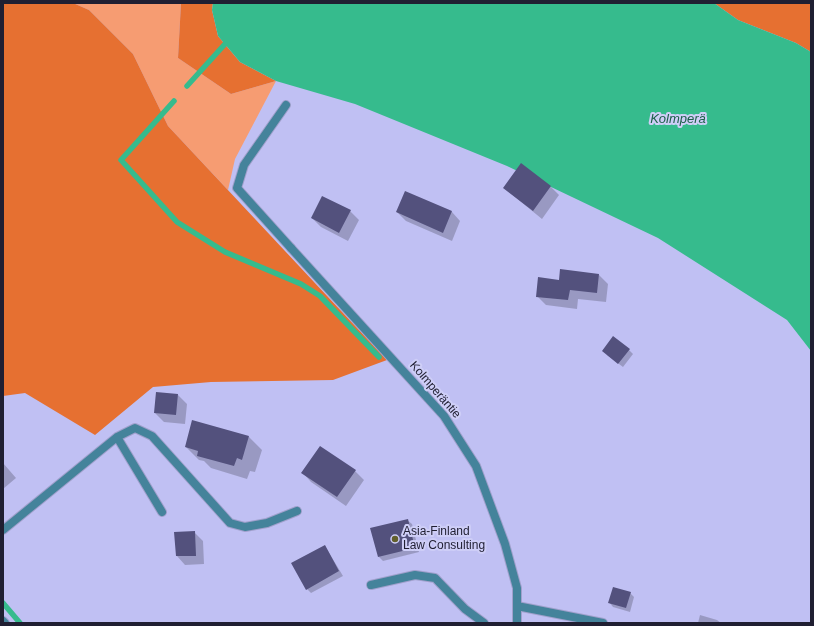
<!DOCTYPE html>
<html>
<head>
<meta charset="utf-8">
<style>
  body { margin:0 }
  #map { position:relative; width:814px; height:626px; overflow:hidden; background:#c0c0f3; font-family:Arial,sans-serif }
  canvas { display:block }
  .frame { position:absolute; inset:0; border:4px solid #201f32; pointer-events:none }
</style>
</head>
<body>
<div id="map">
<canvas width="814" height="626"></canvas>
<div class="frame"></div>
</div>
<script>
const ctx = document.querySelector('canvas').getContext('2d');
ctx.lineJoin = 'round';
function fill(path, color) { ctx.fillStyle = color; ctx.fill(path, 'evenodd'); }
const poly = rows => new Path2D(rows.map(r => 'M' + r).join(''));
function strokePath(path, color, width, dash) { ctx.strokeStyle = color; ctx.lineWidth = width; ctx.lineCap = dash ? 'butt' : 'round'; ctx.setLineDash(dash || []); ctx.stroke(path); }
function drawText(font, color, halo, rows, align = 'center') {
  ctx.font = font + ' Arial,sans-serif'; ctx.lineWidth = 4; ctx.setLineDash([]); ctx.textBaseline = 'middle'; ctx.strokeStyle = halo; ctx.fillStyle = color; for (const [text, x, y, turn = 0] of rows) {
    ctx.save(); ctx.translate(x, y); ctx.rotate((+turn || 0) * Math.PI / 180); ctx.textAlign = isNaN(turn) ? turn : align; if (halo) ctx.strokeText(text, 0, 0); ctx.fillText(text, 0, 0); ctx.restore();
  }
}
fill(poly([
  [73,3,181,3,178,58,231,94,276,81,235,159,228,190,168,126,133,54,89,10]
]), '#f69c72');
fill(poly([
  [3,3,73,3,89,10,133,54,168,126,387,360,333,380,211,382,153,387,95,435,25,393,3,396],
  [181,3,213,3,212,10,218,36,240,62,276,81,231,94,178,58],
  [714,3,811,3,811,52,796,43,738,20]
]), '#e67031');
fill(poly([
  [213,3,714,3,738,20,796,43,811,52,811,351,787,320,658,238,507,166,355,104,276,81,240,62,218,36,212,10]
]), '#36bb8d');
fill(poly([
  [551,187,559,195,542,219,504,188],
  [350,211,359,220,348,241,321,227,312,218],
  [397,212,452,212,460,221,452,241,406,221],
  [599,275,608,284,606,302,578,299,577,309,546,305,537,296],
  [629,350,633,354,623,367,607,355],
  [178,395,187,404,185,424,164,422,155,413],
  [249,437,262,450,255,472,250,471,247,479,211,468,204,461,199,460,186,447],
  [3,463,16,478,3,489],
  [355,471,364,480,346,506,311,482,303,473],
  [407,520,412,524,419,552,383,561,379,557],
  [194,532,203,541,204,564,185,565,177,556],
  [325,546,343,576,311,593,307,589],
  [630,593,634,597,630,612,613,607,609,602],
  [700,615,717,620,721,623,698,623]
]), '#0003');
strokePath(poly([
  [187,86,225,44],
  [174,101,121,160,177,222,225,252,301,284,320,296,379,357],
  [3,603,20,623]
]), '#36bb8d', 5.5);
fill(poly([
  [521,163,551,186,533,211,503,188],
  [405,191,452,211,443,233,396,212],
  [322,196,351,210,339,233,311,218],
  [560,269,599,274,597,293,570,290,568,300,536,297,538,277,559,280],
  [613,336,630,349,618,364,602,351],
  [156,392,178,394,176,415,154,413],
  [192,420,249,436,242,460,237,458,234,466,197,456,198,451,185,447],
  [320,446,356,470,337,497,301,473],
  [408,519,415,548,378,557,370,528],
  [195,531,196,556,176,556,174,532],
  [325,545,339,571,306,590,291,563],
  [613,587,631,592,626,608,608,603]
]), '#53517d');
const lane = poly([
  [286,105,244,165,237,188,291,248],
  [117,437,162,512],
  [3,530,117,437,135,428,152,436,230,523,245,527,267,523,297,511],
  [371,585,415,575,435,578,465,609,484,623],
  [517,606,603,623]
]);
const street = poly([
  [291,248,444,416,476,466,505,544,517,588,517,623],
  [3,621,5,623]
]);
strokePath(lane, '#a0a0cc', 10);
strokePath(street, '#a0a0cc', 10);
strokePath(lane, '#44839b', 8);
strokePath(street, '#44839b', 8);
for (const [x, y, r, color] of [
  [395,539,4,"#625f2b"]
]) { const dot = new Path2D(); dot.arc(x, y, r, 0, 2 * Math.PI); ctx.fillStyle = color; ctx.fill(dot); strokePath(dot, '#cecef7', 1.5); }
drawText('12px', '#201f32', '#cecef7', [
  ["Kolmperäntie",435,390,49]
]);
drawText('12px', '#201f32', '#cecef7', [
  ["Asia-Finland",403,532],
  ["Law Consulting",403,546]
], 'left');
drawText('italic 13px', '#1b5f47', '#cecef7', [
  ["Kolmperä",678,119]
]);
</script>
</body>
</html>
